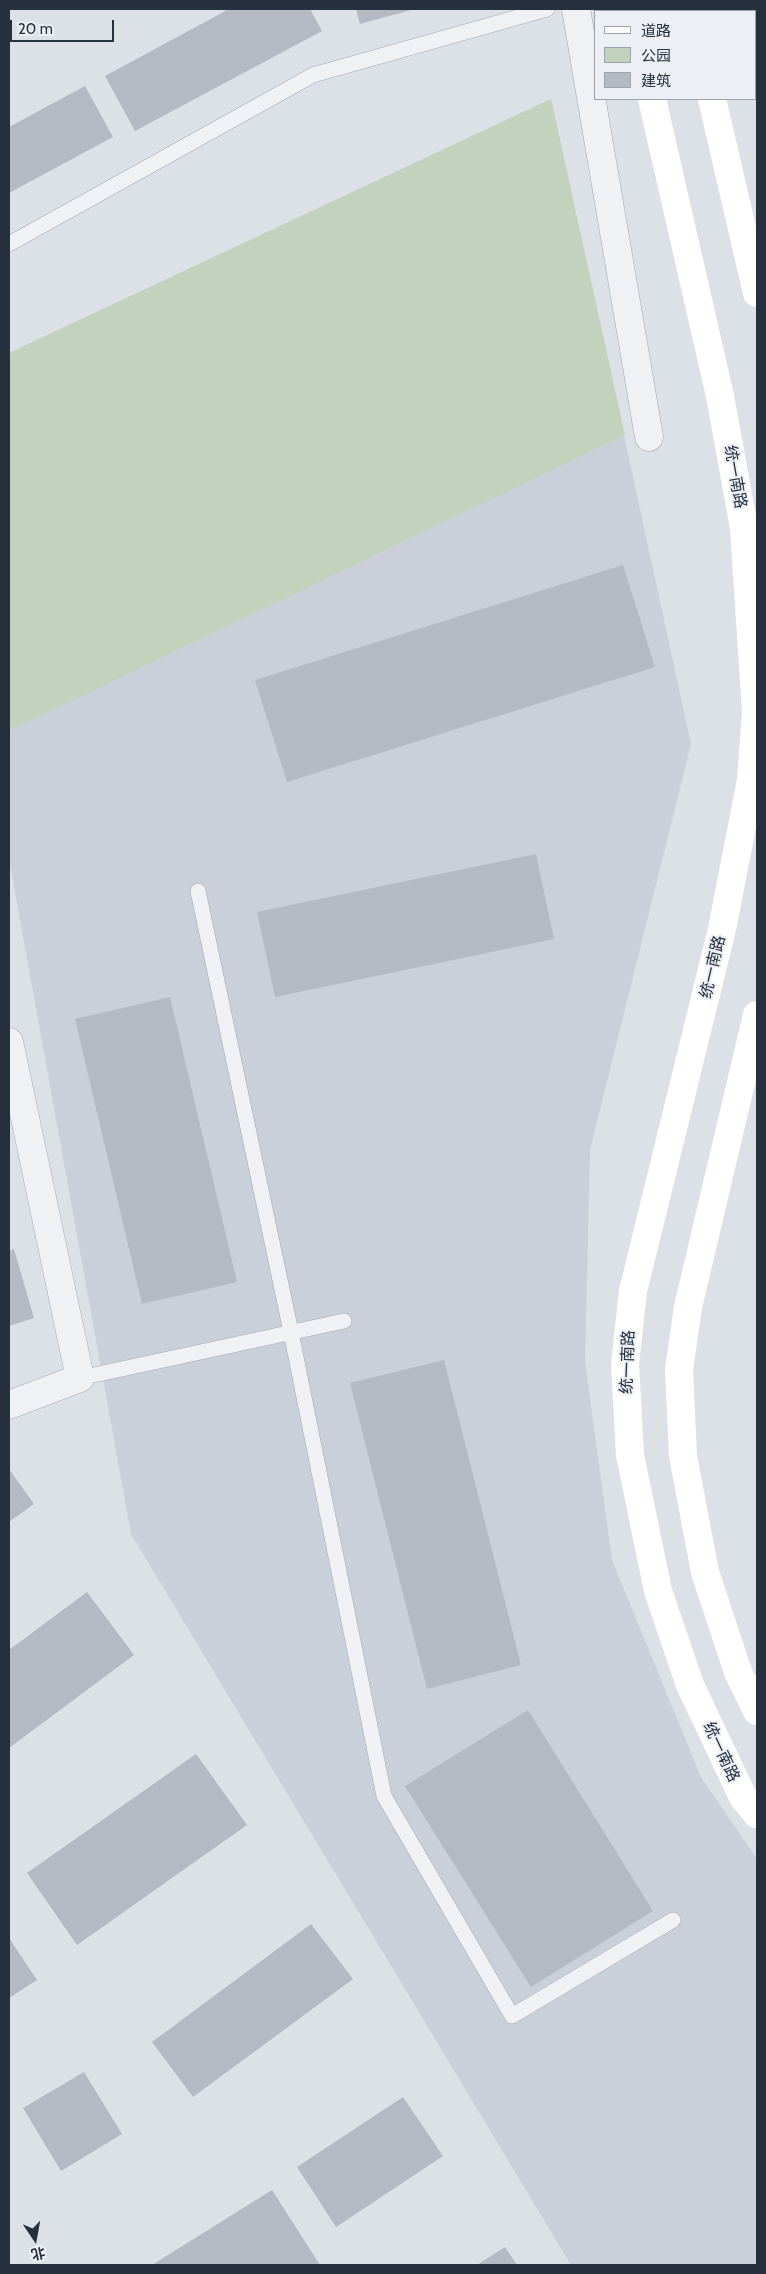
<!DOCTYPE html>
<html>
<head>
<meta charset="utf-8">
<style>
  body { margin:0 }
  #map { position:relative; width:766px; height:2274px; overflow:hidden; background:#dce1e7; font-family:Cabin,"Noto Sans SC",sans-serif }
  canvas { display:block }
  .frame { position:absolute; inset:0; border:10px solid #252f3e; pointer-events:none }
  .legend { position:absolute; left:594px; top:10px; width:162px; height:90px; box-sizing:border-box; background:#ecf0f5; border:1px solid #9ca3ac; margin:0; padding:6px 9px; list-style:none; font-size:15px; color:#252f3e }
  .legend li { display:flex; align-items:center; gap:10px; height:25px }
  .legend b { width:25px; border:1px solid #9ca3ac }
  .north { position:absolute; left:10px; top:2214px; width:50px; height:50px; -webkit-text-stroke:4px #ecf0f5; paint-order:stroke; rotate:168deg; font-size:14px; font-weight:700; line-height:20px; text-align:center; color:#252f3e }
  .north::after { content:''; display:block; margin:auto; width:18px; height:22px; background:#252f3e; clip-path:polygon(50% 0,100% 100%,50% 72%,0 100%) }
  .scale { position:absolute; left:10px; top:20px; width:104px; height:22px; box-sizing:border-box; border:2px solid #252f3e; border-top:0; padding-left:6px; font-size:15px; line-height:18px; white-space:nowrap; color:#252f3e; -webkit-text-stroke:4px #ecf0f5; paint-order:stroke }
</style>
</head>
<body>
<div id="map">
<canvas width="766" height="2274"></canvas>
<div class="frame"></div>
<ul class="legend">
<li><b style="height:6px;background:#fff"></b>道路</li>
<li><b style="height:14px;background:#c3d2bd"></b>公园</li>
<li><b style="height:14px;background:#b3bac4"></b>建筑</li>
</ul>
<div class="north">北</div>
<div class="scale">20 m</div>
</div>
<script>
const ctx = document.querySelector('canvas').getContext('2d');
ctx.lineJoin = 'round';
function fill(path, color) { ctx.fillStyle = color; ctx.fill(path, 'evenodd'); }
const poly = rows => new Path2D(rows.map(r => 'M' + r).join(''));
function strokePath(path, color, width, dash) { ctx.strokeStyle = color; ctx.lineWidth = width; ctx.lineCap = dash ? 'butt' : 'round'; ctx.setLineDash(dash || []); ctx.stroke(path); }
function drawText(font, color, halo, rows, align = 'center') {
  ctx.font = font + ' Cabin,"Noto Sans SC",sans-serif'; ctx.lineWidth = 4; ctx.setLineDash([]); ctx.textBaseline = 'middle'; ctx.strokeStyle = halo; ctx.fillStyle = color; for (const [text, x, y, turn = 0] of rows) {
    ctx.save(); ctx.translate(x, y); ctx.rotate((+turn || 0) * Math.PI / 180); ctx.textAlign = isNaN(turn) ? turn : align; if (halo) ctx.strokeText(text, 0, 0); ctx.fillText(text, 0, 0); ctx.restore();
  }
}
fill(poly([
  [551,99,691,744,590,1150,585,1361,612,1560,701,1777,757,1859,757,2265,571,2265,131,1534,9,859,9,353]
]), '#cad0d9');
fill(poly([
  [551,99,625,435,9,731,9,353]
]), '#c3d2bd');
fill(poly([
  [229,9,310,9,322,31,135,131,105,76],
  [356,9,415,9,360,24],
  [85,86,113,137,9,193,9,127],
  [623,565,655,667,287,782,255,680],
  [536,854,554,939,275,997,257,912],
  [170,997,237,1282,142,1304,75,1019],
  [14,1249,34,1318,9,1326,9,1251],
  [444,1360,521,1665,427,1689,350,1383],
  [9,1469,34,1504,9,1522],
  [87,1592,134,1655,9,1748,9,1650],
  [528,1710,653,1911,531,1987,405,1786],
  [196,1754,247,1825,77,1945,27,1873],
  [311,1924,353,1979,193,2097,152,2042],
  [9,1938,37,1980,9,1998],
  [84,2072,122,2134,61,2171,23,2108],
  [403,2097,443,2156,336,2227,297,2167],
  [272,2190,320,2265,152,2265],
  [505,2247,517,2265,477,2265]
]), '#b3bac4');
const lane = poly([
  [9,244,313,75,547,9],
  [198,891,291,1332,384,1796,512,2016,673,1920],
  [80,1378,344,1321]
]);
const street = poly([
  [576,9,649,437],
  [9,1042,80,1378,9,1405]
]);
strokePath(lane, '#a1a8b1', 16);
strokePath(street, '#a1a8b1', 29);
strokePath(lane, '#eff1f5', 15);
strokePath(street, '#eff1f5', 28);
strokePath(poly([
  [631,9,632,11],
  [691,9,692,11],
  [652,99,720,396,744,528,756,712,751,780,722,929,633,1291,625,1364,630,1455,658,1591,690,1685,743,1797,757,1814],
  [712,99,757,293],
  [757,1015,688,1307,679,1370,683,1456,705,1572,738,1672,757,1711]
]), '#fff', 28);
drawText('16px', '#252f3e', '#ecf0f5', [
  ["统一南路",735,477,80],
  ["统一南路",713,967,-77],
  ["统一南路",628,1362,-88],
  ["统一南路",721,1752,65]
]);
</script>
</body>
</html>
